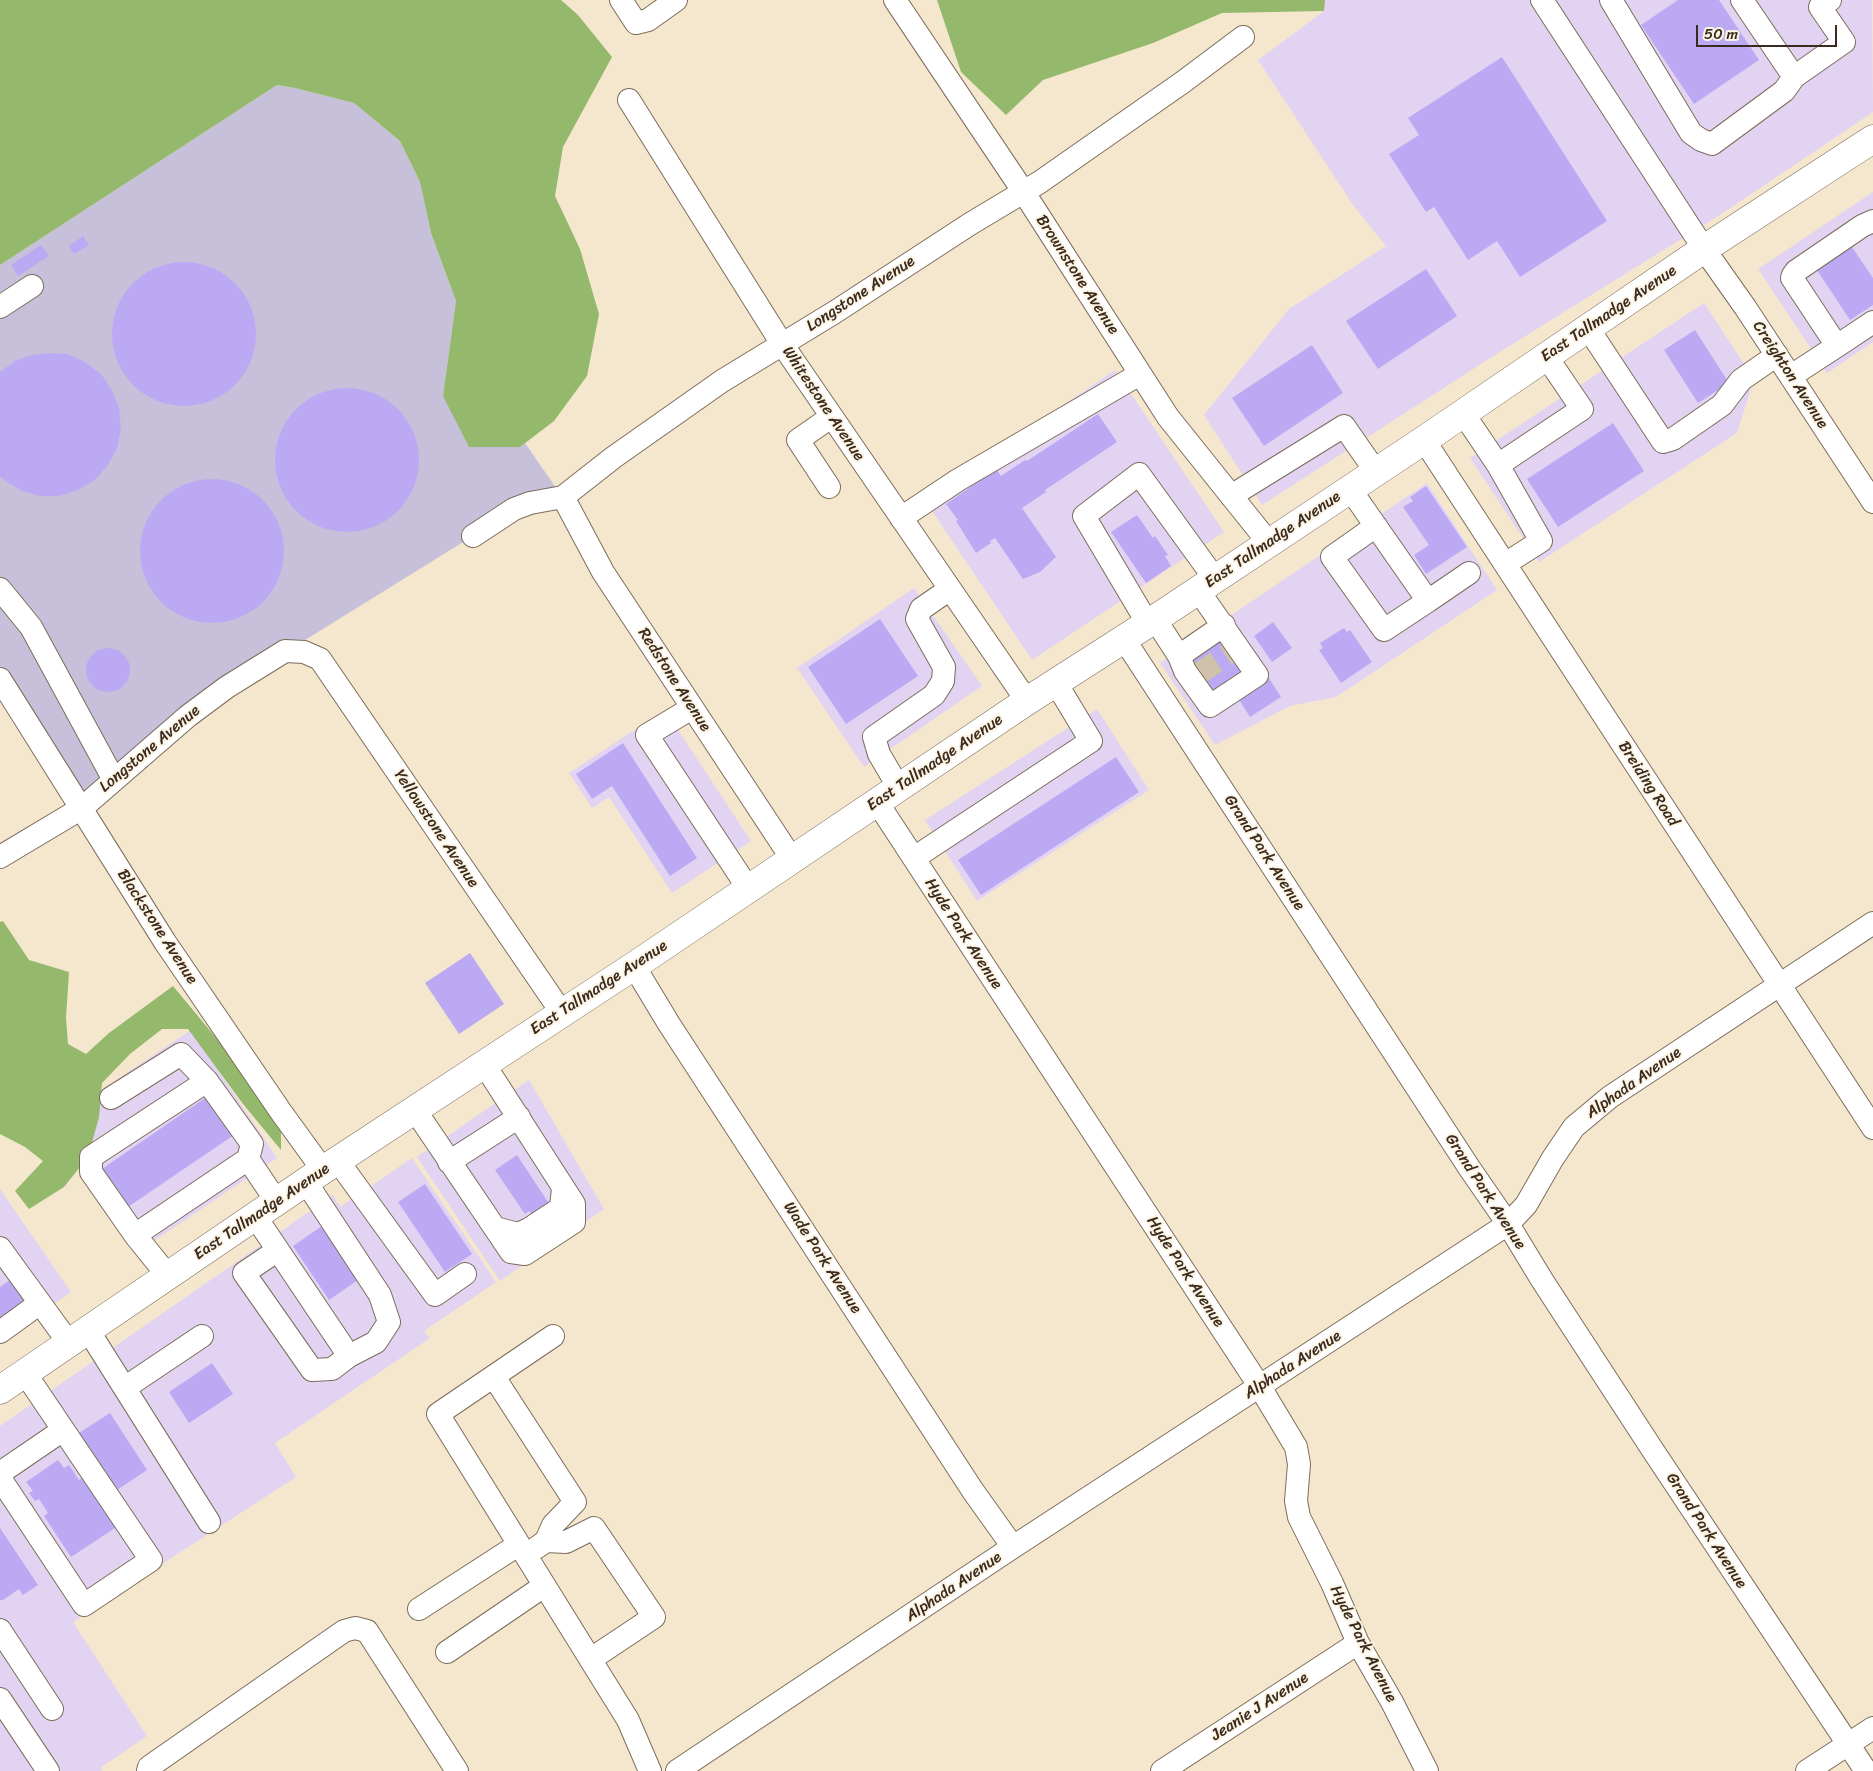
<!DOCTYPE html>
<html>
<head>
<meta charset="utf-8">
<style>
  body { margin:0 }
  #map { position:relative; width:1873px; height:1771px; overflow:hidden; background:#f5e7cd; font-family:Sriracha,sans-serif }
  canvas { display:block }
  .scale { position:absolute; left:1696px; top:25px; width:141px; height:22px; box-sizing:border-box; border:2px solid #3b2a1e; border-top:0; padding-left:6px; font-size:15px; line-height:18px; white-space:nowrap; color:#3b2a1e; -webkit-text-stroke:4px #fcf5e5; paint-order:stroke }
</style>
</head>
<body>
<div id="map">
<canvas width="1873" height="1771"></canvas>
<div class="scale">50 m</div>
</div>
<script>
const ctx = document.querySelector('canvas').getContext('2d');
ctx.lineJoin = 'round';
function fill(path, color) { ctx.fillStyle = color; ctx.fill(path, 'evenodd'); }
const poly = rows => new Path2D(rows.map(r => 'M' + r).join(''));
function strokePath(path, color, width, dash) { ctx.strokeStyle = color; ctx.lineWidth = width; ctx.lineCap = dash ? 'butt' : 'round'; ctx.setLineDash(dash || []); ctx.stroke(path); }
function drawText(font, color, halo, rows, align = 'center') {
  ctx.font = font + ' Sriracha,sans-serif'; ctx.lineWidth = 4; ctx.setLineDash([]); ctx.textBaseline = 'middle'; ctx.strokeStyle = halo; ctx.fillStyle = color; for (const [text, x, y, turn = 0] of rows) {
    ctx.save(); ctx.translate(x, y); ctx.rotate((+turn || 0) * Math.PI / 180); ctx.textAlign = isNaN(turn) ? turn : align; if (halo) ctx.strokeText(text, 0, 0); ctx.fillText(text, 0, 0); ctx.restore();
  }
}
fill(poly([
  [1325,0,1872,0,1873,112,1720,215,1495,355,1262,505,1204,415,1289,309,1386,246,1353,205,1258,60,1324,11],
  [1873,192,1873,342,1827,373,1758,269],
  [1704,303,1754,379,1737,433,1539,562,1470,458],
  [1115,370,1224,532,1032,660,924,499],
  [1427,483,1497,590,1336,697,1290,706,1215,745,1160,663],
  [914,588,982,686,864,767,797,668],
  [1097,709,1149,790,977,901,925,820],
  [665,710,751,841,672,893,609,797,592,808,569,773],
  [191,1030,277,1158,136,1253,49,1125],
  [529,1080,604,1209,500,1281,417,1157],
  [412,1158,496,1282,424,1331,430,1338,275,1443,296,1477,73,1622,147,1736,100,1768,102,1771,0,1771,0,1426,333,1195,340,1207],
  [0,1189,71,1292,0,1341]
]), '#e3d3f2');
fill(poly([
  [277,85,295,88,354,103,400,141,420,182,431,233,456,301,443,396,520,447,525,443,561,495,468,539,289,650,81,802,0,671,0,265]
]), '#c6c0da');
fill(poly([
  [0,0,561,0,578,15,612,57,563,147,555,196,580,249,599,314,587,376,554,421,520,447,469,447,443,396,456,301,431,233,420,182,400,141,354,103,295,88,277,85,0,265],
  [937,0,1325,0,1324,11,1222,13,1153,43,1043,80,1006,115,961,72],
  [3,921,29,960,69,972,66,1018,68,1044,86,1054,109,1033,173,986,281,1116,281,1150,243,1104,188,1029,162,1029,130,1054,102,1083,99,1117,88,1157,64,1187,29,1209,15,1191,43,1161,25,1147,0,1134,0,922]
]), '#94b86c');
fill(poly([
  [1678,0,1719,0,1759,60,1694,104,1641,25],
  [1502,57,1607,221,1520,277,1497,241,1468,260,1434,207,1426,212,1389,154,1419,135,1408,118],
  [83,236,89,245,74,254,69,246],
  [1850,244,1873,278,1873,305,1850,320,1815,267],
  [41,245,49,256,18,276,11,265],
  '112 334a72 72 0 1 1 144 0a72 72 0 1 1-144 0Z',
  [1426,269,1457,316,1378,369,1346,321],
  [1695,330,1729,383,1698,403,1664,350],
  [1312,345,1343,393,1264,446,1232,398],
  [49,353,67,354,85,362,101,374,112,390,119,408,121,428,117,448,108,465,95,480,78,490,59,496,39,496,20,490,0,477,0,372,15,361,31,355],
  '275 460a72 72 0 1 1 144 0a72 72 0 1 1-144 0Z',
  [1098,414,1117,442,1045,490,1046,492,1022,508,1056,557,1040,572,1023,579,995,538,990,541,991,543,976,553,956,521,958,520,946,504,996,469,1001,476,1025,460,1027,461],
  [1613,423,1644,471,1558,527,1527,479],
  '140 551a72 72 0 1 1 144 0a72 72 0 1 1-144 0Z',
  [1426,486,1467,547,1426,574,1414,555,1429,545,1403,507,1413,501,1410,497],
  [1137,515,1153,538,1155,536,1168,555,1165,556,1171,566,1146,583,1111,532],
  [880,619,918,676,846,724,808,667],
  [1273,622,1292,648,1272,662,1254,636],
  [1344,628,1347,632,1350,630,1372,662,1341,683,1319,650,1323,648,1320,643],
  [1220,632,1247,672,1212,695,1185,655],
  '86 670a22 22 0 1 1 44 0a22 22 0 1 1-44 0Z',
  [1267,675,1281,697,1250,717,1236,695],
  [623,743,697,858,670,876,612,786,592,799,576,774],
  [1116,757,1139,792,981,895,958,860],
  [470,953,504,1004,459,1034,425,983],
  [208,1096,234,1135,125,1209,99,1171],
  [517,1155,552,1208,535,1219,529,1211,525,1214,495,1170],
  [425,1184,472,1254,445,1272,398,1202],
  [322,1226,358,1280,329,1300,293,1246],
  [16,1276,31,1298,0,1319,0,1287],
  [212,1363,233,1394,189,1423,169,1392],
  [110,1413,147,1470,117,1490,79,1433],
  [58,1460,64,1468,69,1465,79,1480,82,1478,115,1528,71,1557,44,1516,48,1513,39,1499,35,1501,29,1493,33,1491,26,1482],
  [0,1528,38,1585,23,1595,19,1589,3,1600,0,1600]
]), '#bbaaf3');
strokePath(poly([
  [1198,674,1233,651]
]), '#d0c1aa', 22, [22, 11]);
const minor = poly([
  [621,0,636,23,648,20,676,0],
  [895,0,1023,191,1168,417,1269,543],
  [1542,0,1704,249,1745,307,1873,502],
  [1611,0,1691,133,1701,140,1712,144,1784,91,1794,77,1742,0],
  [1794,77,1844,42,1820,7,1830,0],
  [629,100,782,344,1027,701],
  [0,307,32,286],
  [1588,328,1663,442,1673,439,1722,405,1741,380,1777,355],
  [1837,346,1873,322],
  [1791,376,1837,346,1792,278,1793,275,1796,271,1862,226,1873,221],
  [1463,413,1498,465,1582,409,1546,356],
  [1424,440,1873,1128],
  [1498,465,1541,541,1505,564],
  [829,487,798,440,831,417],
  [1350,489,1428,601,1469,573],
  [1231,496,1344,426,1376,472],
  [563,497,603,572,792,859],
  [901,518,958,480,1140,374],
  [1376,526,1332,557,1384,630,1428,601],
  [473,536,514,509,530,503,563,497,614,457,722,381,835,312,970,224,1040,182,1183,82,1243,37],
  [0,589,31,627,114,780],
  [1155,619,1179,656,1185,671,1210,706,1257,675,1198,590],
  [1148,624,1084,516,1139,474,1215,579],
  [1124,639,1470,1169,1508,1224,1542,1280,1654,1452,1866,1771],
  [1179,656,1224,625],
  [0,679,165,942,281,1112,323,1170],
  [692,708,647,735,748,888],
  [899,788,879,754,874,737,934,695,943,681,944,667,917,619,921,609,950,589],
  [877,802,1260,1387,1296,1447,1299,1464,1296,1501,1299,1517,1332,1583,1358,1643,1392,1702,1427,1771],
  [0,857,82,808,188,716,227,687,285,651,304,652,320,659,562,1013],
  [914,858,1091,741,1056,683],
  [634,966,669,1024,973,1491,1013,1547],
  [111,1098,181,1054,207,1081],
  [415,1110,511,1252,525,1254,574,1222,574,1204,484,1064],
  [338,1161,435,1295,465,1274],
  [449,1162,519,1117],
  [255,1216,349,1356,376,1342,389,1322,380,1295,306,1182],
  [495,1228,518,1234,529,1229,561,1208,563,1188],
  [135,1235,91,1172,91,1157,207,1081,252,1144,248,1159],
  [0,1248,69,1343],
  [278,1250,244,1273,312,1370,332,1369,349,1356],
  [168,1276,135,1235,248,1159,277,1202],
  [88,1330,209,1522],
  [0,1332,40,1303],
  [553,1336,438,1414,628,1720,650,1771],
  [494,1377,575,1502,553,1525,546,1541,536,1548],
  [126,1387,202,1336],
  [0,1473,63,1430],
  [0,1478,84,1605,151,1560,25,1373],
  [546,1541,566,1542,594,1528,654,1617,591,1659],
  [419,1609,518,1545],
  [0,1630,52,1709],
  [447,1652,544,1586],
  [0,1699,48,1771],
  [148,1771,149,1767,344,1631,355,1628,367,1631,457,1771],
  [677,1771,1013,1547,1508,1224,1526,1205,1553,1158,1574,1127,1610,1097,1873,923],
  [1162,1771,1358,1643],
  [1807,1771,1873,1728]
]);
const major = poly([
  [0,1390,323,1170,634,966,1027,701,1155,619,1424,440,1704,249,1873,139]
]);
strokePath(minor, '#7c6c5b', 24);
strokePath(major, '#7c6c5b', 29);
strokePath(minor, '#fff', 22);
strokePath(major, '#fff', 28);
drawText('16px', '#3b2a1e', '#fcf5e5', [
  ["Brownstone Avenue",1077,275,57],
  ["Longstone Avenue",861,294,-33],
  ["East Tallmadge Avenue",1609,314,-34],
  ["Creighton Avenue",1790,375,57],
  ["Whitestone Avenue",823,404,56],
  ["East Tallmadge Avenue",1273,540,-34],
  ["Redstone Avenue",674,680,57],
  ["Longstone Avenue",150,749,-40],
  ["East Tallmadge Avenue",935,763,-34],
  ["Breiding Road",1648,784,57],
  ["Yellowstone Avenue",436,829,56],
  ["Grand Park Avenue",1264,853,57],
  ["Blackstone Avenue",157,927,57],
  ["Hyde Park Avenue",963,934,57],
  ["East Tallmadge Avenue",599,988,-33],
  ["Alphada Avenue",1634,1083,-35],
  ["Grand Park Avenue",1485,1192,57],
  ["East Tallmadge Avenue",262,1212,-34],
  ["Wade Park Avenue",822,1258,57],
  ["Hyde Park Avenue",1185,1272,57],
  ["Alphada Avenue",1293,1365,-33],
  ["Grand Park Avenue",1706,1531,57],
  ["Alphada Avenue",954,1587,-34],
  ["Hyde Park Avenue",1363,1644,63],
  ["Jeanie J Avenue",1260,1707,-33]
]);
</script>
</body>
</html>
